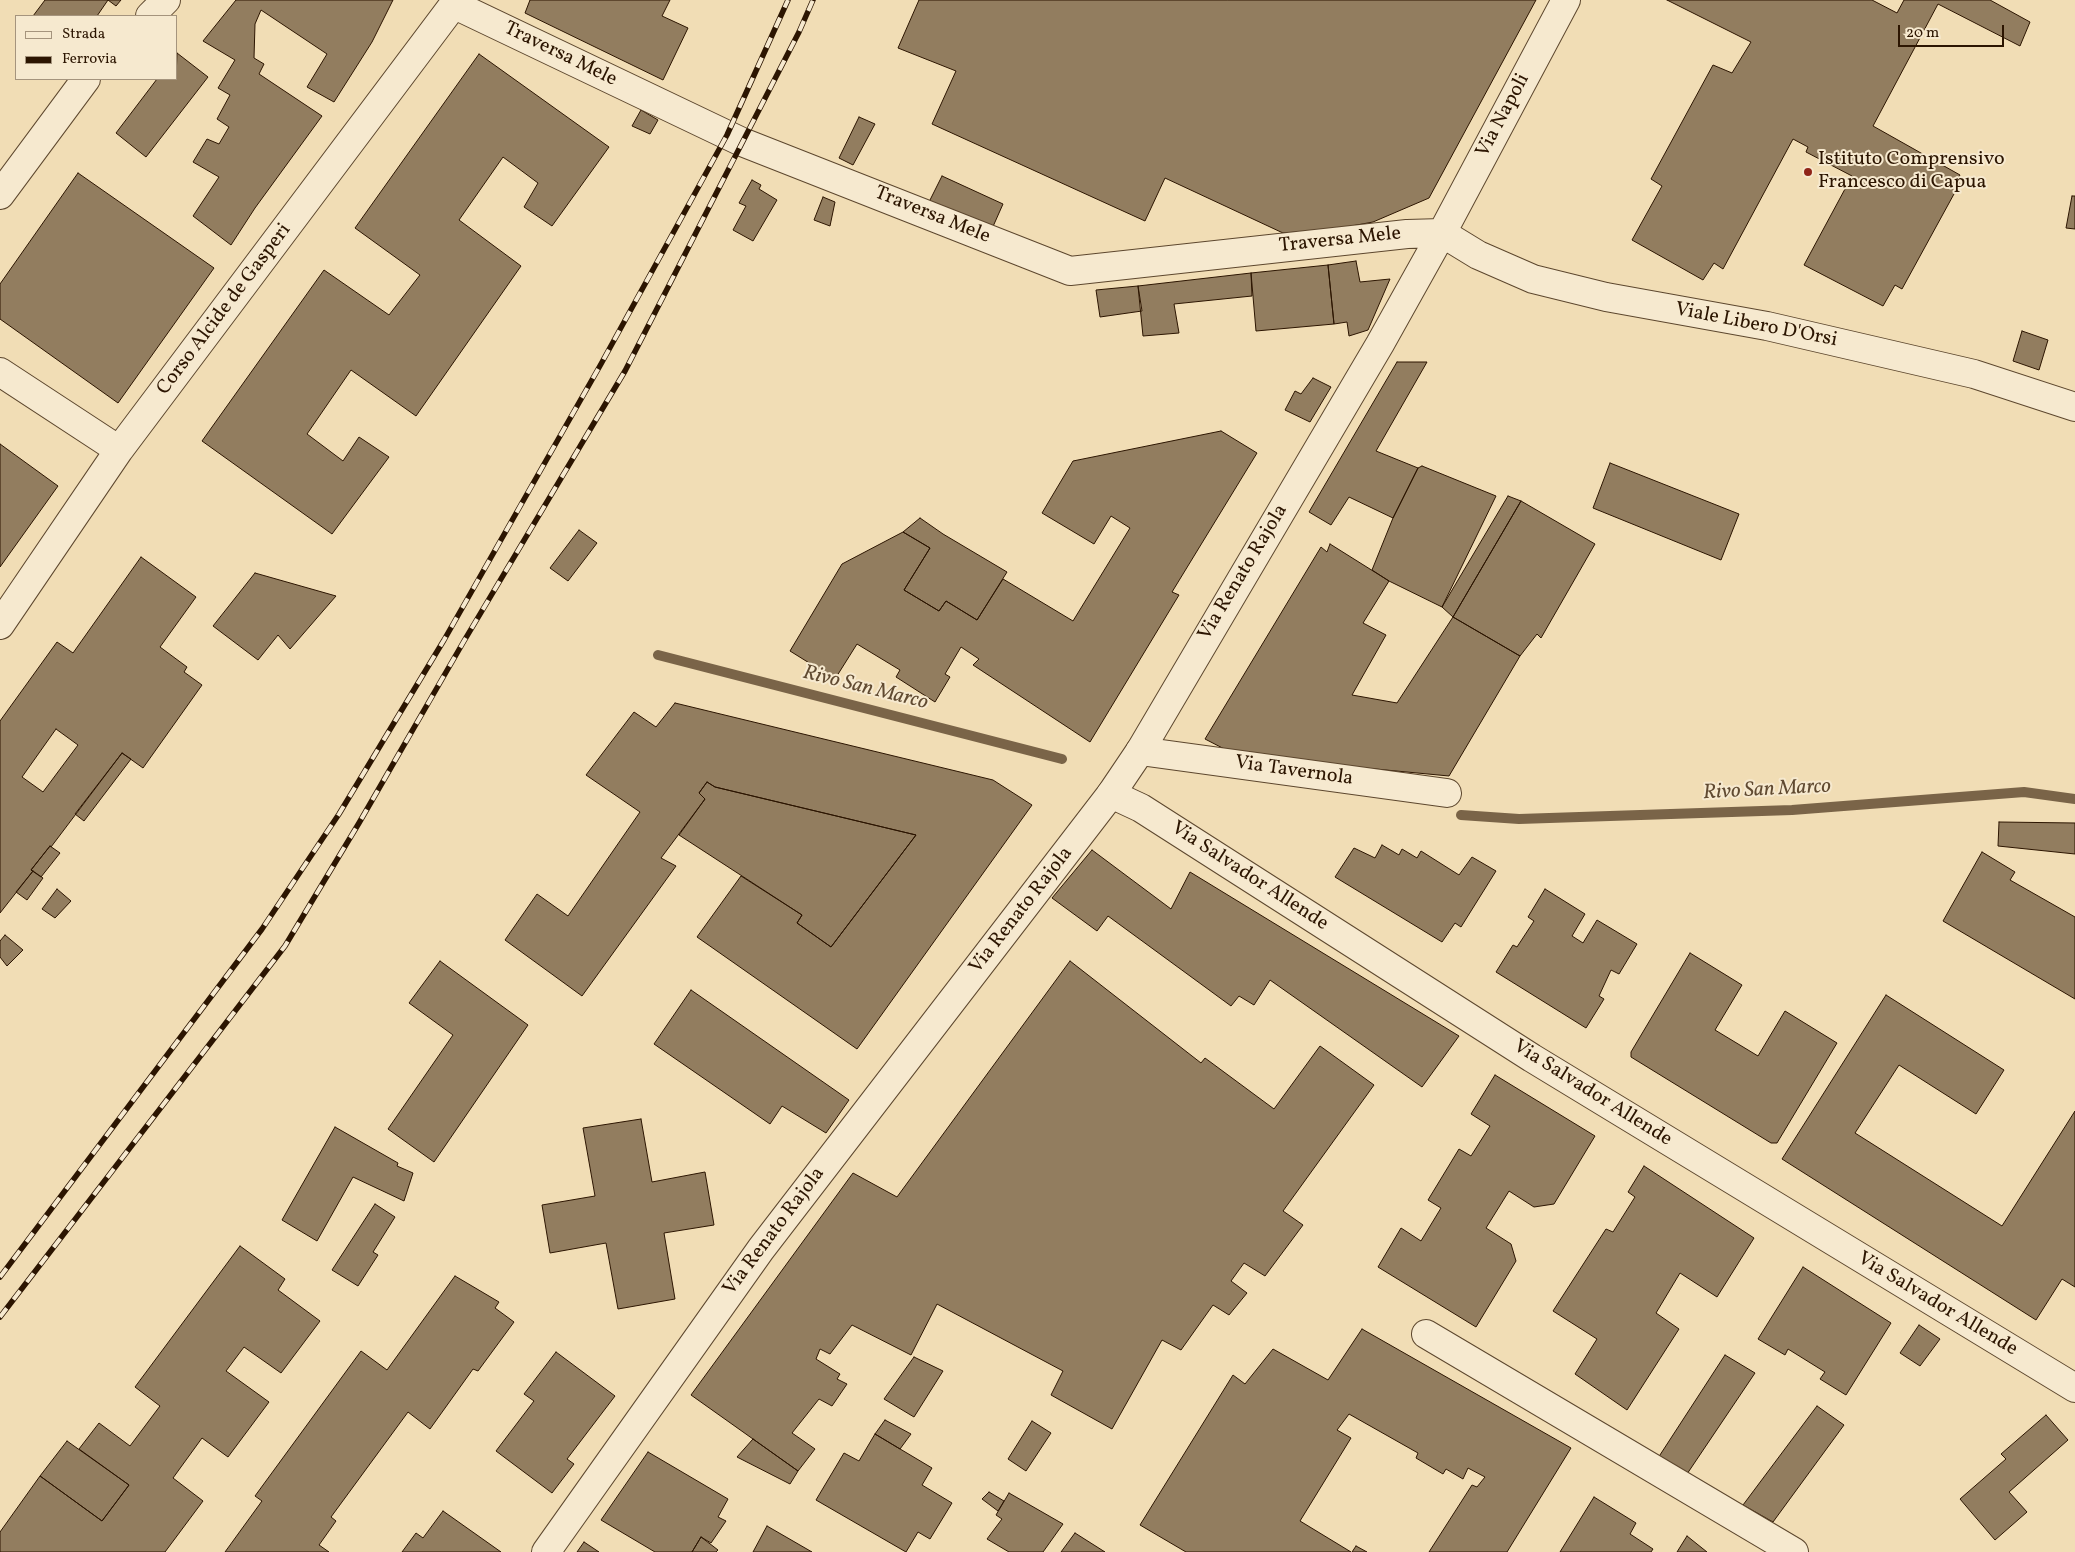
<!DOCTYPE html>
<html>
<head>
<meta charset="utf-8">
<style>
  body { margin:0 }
  #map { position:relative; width:2075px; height:1552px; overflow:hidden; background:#f1ddb5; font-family:Vollkorn,serif }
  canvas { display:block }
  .legend { position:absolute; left:15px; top:15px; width:162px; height:65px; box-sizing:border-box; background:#f6e9cf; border:1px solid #a5947d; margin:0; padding:6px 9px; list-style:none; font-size:15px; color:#2c1501 }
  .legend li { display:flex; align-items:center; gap:10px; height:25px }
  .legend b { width:25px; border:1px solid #a5947d }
  .scale { position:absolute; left:1898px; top:25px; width:106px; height:22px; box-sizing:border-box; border:2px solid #2c1501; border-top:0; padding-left:6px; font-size:15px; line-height:18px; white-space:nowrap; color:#2c1501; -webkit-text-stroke:4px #f6e9cf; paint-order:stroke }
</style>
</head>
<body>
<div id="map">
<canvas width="2075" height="1552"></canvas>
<ul class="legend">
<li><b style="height:6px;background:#f6e9cf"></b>Strada</li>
<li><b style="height:6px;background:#2c1501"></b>Ferrovia</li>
</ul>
<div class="scale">20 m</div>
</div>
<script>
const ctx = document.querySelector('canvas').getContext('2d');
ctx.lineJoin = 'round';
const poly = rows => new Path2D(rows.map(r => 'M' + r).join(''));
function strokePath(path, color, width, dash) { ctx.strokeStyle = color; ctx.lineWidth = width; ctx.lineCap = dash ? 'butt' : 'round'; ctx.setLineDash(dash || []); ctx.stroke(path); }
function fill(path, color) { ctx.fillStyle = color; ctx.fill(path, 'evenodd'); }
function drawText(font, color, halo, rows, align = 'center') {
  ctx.font = font + ' Vollkorn,serif'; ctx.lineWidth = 4; ctx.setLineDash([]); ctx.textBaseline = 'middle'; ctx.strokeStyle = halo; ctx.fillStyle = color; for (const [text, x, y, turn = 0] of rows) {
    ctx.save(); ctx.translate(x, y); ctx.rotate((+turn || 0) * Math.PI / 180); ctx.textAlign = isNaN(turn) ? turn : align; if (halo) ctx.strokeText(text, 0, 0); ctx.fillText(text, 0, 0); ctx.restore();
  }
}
strokePath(poly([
  [658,655,1062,759],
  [1461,815,1519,819,1792,810,2024,792,2075,799]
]), '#7a6448', 10);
const building = poly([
  [45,0,121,0,116,6,108,0,97,16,33,16,45,0],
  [236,0,393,0,372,42,334,102,307,87,327,54,261,10,255,24,254,58,264,64,259,74,322,116,255,208,231,245,193,216,219,177,193,162,207,139,219,144,229,127,217,119,230,95,218,88,235,60,203,41,236,0],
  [530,0,670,0,662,16,688,28,663,80,525,13,530,0],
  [919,0,1536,0,1429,198,1373,222,1330,230,1283,233,1165,178,1145,221,932,124,956,71,898,48,919,0],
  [1667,0,1872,0,1897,13,1904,0,1990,0,2030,22,2020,46,1938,4,1873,126,1960,175,1957,180,1960,183,1902,289,1895,285,1883,306,1804,265,1852,176,1806,152,1808,147,1793,139,1723,269,1714,263,1703,280,1632,240,1662,186,1651,179,1713,65,1732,73,1751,42,1667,0],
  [177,53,208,77,146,157,116,133,157,79,176,79,177,53],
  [479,54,609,147,552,226,524,207,538,183,503,157,459,220,521,266,416,416,351,370,307,434,343,461,359,437,389,457,332,534,202,441,324,270,389,315,420,275,355,228,479,54],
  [641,110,658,120,650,134,632,126,641,110],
  [859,117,875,124,853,165,839,158,859,117],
  [78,173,214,268,118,403,0,319,0,284,78,173],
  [942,176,1003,204,991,231,929,202,942,176],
  [752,180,761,185,759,189,777,200,753,241,733,230,746,206,739,203,752,180],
  [2072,196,2075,196,2075,229,2066,228,2072,196],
  [823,197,835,202,830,226,814,220,823,197],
  [1356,261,1360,282,1390,279,1368,330,1349,336,1347,322,1334,324,1328,265,1356,261],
  [1328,265,1334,324,1256,331,1251,273,1328,265],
  [1251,273,1252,296,1174,304,1179,333,1143,336,1138,286,1251,273],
  [1138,286,1142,311,1100,317,1096,290,1138,286],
  [2022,331,2048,340,2039,370,2013,361,2022,331],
  [1397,362,1427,362,1376,451,1418,468,1393,518,1349,497,1331,525,1309,512,1397,362],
  [1313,378,1331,387,1310,422,1285,410,1295,391,1301,394,1313,378],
  [1221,431,1257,453,1172,592,1179,595,1090,742,973,665,979,659,961,647,945,674,950,677,935,702,896,677,900,670,857,644,835,679,790,651,842,564,903,532,930,548,904,590,939,611,946,601,977,620,1003,579,1073,621,1130,528,1111,516,1094,544,1042,513,1073,461,1221,431],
  [0,444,58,486,0,567,0,444],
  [1610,463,1739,514,1721,560,1593,508,1610,463],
  [1422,466,1496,496,1442,607,1389,581,1372,570,1393,518,1418,468,1422,466],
  [1508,496,1521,501,1453,617,1442,607,1508,496],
  [1521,501,1595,544,1541,638,1537,634,1520,656,1453,617,1521,501],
  [920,518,943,534,1007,572,977,620,946,601,939,611,904,590,930,548,903,532,920,518],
  [579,530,597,543,568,581,550,568,579,530],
  [1330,544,1389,581,1363,623,1386,635,1352,695,1397,703,1453,617,1520,656,1449,776,1238,756,1205,739,1321,547,1327,552,1330,544],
  [141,557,196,597,160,647,187,667,184,672,202,685,143,768,122,753,51,847,50,846,31,870,33,871,0,913,0,721,57,642,73,653,141,557],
  [56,729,78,745,43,792,22,777,56,729],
  [255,573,336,596,290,649,278,635,258,660,213,626,255,573],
  [675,703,993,780,1032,805,857,1049,697,937,741,876,802,915,797,923,831,947,916,835,715,787,707,782,699,793,705,799,661,858,676,866,582,996,505,940,537,894,568,916,640,812,586,775,634,712,656,727,675,703],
  [122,753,131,759,84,821,75,814,122,753],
  [707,782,715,787,916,835,831,947,797,923,802,915,679,835,705,799,699,793,707,782],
  [1999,822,2075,823,2075,854,1998,846,1999,822],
  [1382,845,1399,855,1402,849,1417,858,1421,851,1459,875,1472,857,1496,871,1461,927,1455,923,1442,942,1335,877,1354,848,1375,858,1382,845],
  [50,846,60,853,41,877,31,870,50,846],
  [1092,850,1171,909,1190,872,1459,1036,1422,1087,1270,980,1254,1005,1239,996,1231,1006,1108,916,1097,931,1052,898,1092,850],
  [1982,852,2015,872,2010,880,2075,917,2075,999,1943,921,1982,852],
  [33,871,43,878,27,900,16,892,33,871],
  [57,889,71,901,55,918,42,909,57,889],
  [1545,889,1585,914,1572,936,1583,943,1597,920,1637,944,1619,974,1611,970,1599,996,1604,999,1586,1028,1496,972,1513,945,1517,947,1534,921,1528,917,1545,889],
  [5,935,23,950,7,966,0,957,0,941,5,935],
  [1690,953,1742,985,1715,1030,1758,1056,1785,1011,1837,1043,1777,1143,1771,1143,1631,1057,1631,1052,1690,953],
  [440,961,528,1025,434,1162,388,1129,453,1035,409,1003,440,961],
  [1070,961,1201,1063,1205,1058,1274,1109,1320,1046,1374,1085,1283,1211,1303,1225,1265,1276,1244,1263,1231,1281,1247,1293,1229,1315,1213,1305,1181,1350,1162,1340,1112,1429,1051,1395,1063,1371,937,1304,911,1355,852,1325,830,1354,820,1349,816,1359,840,1374,837,1379,847,1384,832,1406,819,1399,792,1433,815,1449,798,1471,691,1395,853,1173,897,1197,1070,961],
  [691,990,849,1100,826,1133,782,1106,770,1124,654,1044,691,990],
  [1886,995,2004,1070,1976,1114,1899,1065,1855,1133,2002,1226,2075,1111,2075,1287,2062,1279,2036,1320,1782,1159,1886,995],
  [1495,1075,1595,1136,1554,1204,1534,1207,1509,1191,1486,1228,1511,1244,1516,1261,1476,1327,1378,1267,1401,1228,1421,1241,1441,1208,1428,1200,1459,1149,1471,1156,1490,1126,1471,1114,1495,1075],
  [641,1119,652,1182,705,1172,714,1225,664,1233,675,1299,618,1309,606,1243,550,1253,542,1205,595,1196,583,1128,641,1119],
  [335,1127,398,1163,397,1166,413,1173,404,1201,353,1177,317,1241,282,1220,335,1127],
  [1644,1166,1754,1238,1717,1297,1680,1273,1656,1313,1679,1329,1627,1410,1575,1374,1597,1339,1553,1311,1606,1229,1613,1232,1635,1197,1628,1192,1644,1166],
  [375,1204,395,1217,373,1252,378,1255,358,1286,332,1270,375,1204],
  [240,1246,285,1279,278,1290,320,1321,281,1373,244,1347,226,1371,269,1402,228,1457,202,1438,173,1478,203,1501,165,1552,0,1552,0,1532,40,1476,102,1521,129,1485,79,1449,99,1423,130,1446,160,1406,135,1387,240,1246],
  [1803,1267,1891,1323,1846,1395,1820,1379,1825,1372,1788,1349,1785,1355,1758,1339,1803,1267],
  [455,1276,499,1302,495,1308,514,1322,478,1371,473,1369,430,1429,408,1412,331,1517,336,1521,319,1545,329,1552,225,1552,262,1501,255,1496,361,1351,387,1370,455,1276],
  [1919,1325,1940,1339,1920,1366,1900,1353,1919,1325],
  [1362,1329,1571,1448,1507,1552,1429,1552,1472,1485,1477,1487,1485,1477,1468,1468,1463,1479,1446,1469,1443,1474,1416,1458,1418,1453,1349,1414,1337,1430,1351,1438,1300,1521,1351,1552,1186,1552,1140,1525,1233,1375,1245,1384,1273,1349,1328,1380,1362,1329],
  [556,1352,615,1396,567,1459,574,1464,552,1493,496,1451,534,1401,524,1394,556,1352],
  [1725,1355,1755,1373,1687,1474,1658,1458,1725,1355],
  [914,1357,943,1371,914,1417,884,1399,914,1357],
  [1817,1406,1844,1425,1773,1522,1743,1505,1817,1406],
  [2046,1415,2068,1440,2009,1492,2027,1512,1995,1540,1960,1499,2006,1459,2001,1454,2046,1415],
  [885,1420,911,1434,900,1449,875,1434,885,1420],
  [1032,1421,1051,1433,1026,1471,1008,1459,1032,1421],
  [875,1434,932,1468,922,1485,952,1503,930,1539,918,1532,906,1552,816,1500,844,1453,859,1461,875,1434],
  [753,1439,798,1471,790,1484,737,1457,753,1439],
  [67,1441,129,1485,102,1521,40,1476,67,1441],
  [648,1452,728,1499,718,1517,726,1521,711,1543,701,1537,692,1552,655,1552,601,1520,648,1452],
  [989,1492,1004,1501,998,1511,982,1499,989,1492],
  [1009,1493,1063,1524,1043,1552,1009,1552,987,1539,1002,1519,996,1515,1009,1493],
  [1594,1497,1636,1523,1630,1534,1653,1549,1651,1552,1560,1552,1594,1497],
  [443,1511,501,1552,402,1552,416,1533,423,1538,443,1511],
  [767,1526,812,1552,753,1552,767,1526],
  [1075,1533,1105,1552,1061,1552,1075,1533],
  [1687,1536,1707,1552,1677,1552,1687,1536],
  [701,1537,718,1550,716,1552,692,1552,701,1537],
  [584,1542,599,1552,577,1552,584,1542],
  [1356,1546,1367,1552,1352,1552,1356,1546]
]);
fill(building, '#927d5f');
strokePath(building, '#2c1501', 1);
const pedestrian = poly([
  [150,16,166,0],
  [0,195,86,79]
]);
const minor = poly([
  [1140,751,1447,793],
  [1111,794,1141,808,1532,1058,2075,1388],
  [1426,1334,1794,1552]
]);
const tertiary = poly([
  [455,5,742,142,1070,271,1407,234,1442,233],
  [1442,233,1478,255,1533,279,1606,297,1767,326,1974,374,2075,407],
  [0,372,119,450],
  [0,625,119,450,457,0],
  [546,1552,761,1249,1111,794,1140,751,1380,344,1442,233,1566,0]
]);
strokePath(pedestrian, '#5d472e', 30);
strokePath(minor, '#5d472e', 30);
strokePath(tertiary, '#5d472e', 30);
strokePath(pedestrian, '#f6e9cf', 28);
strokePath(minor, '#f6e9cf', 28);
strokePath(tertiary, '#f6e9cf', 28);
const rail = poly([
  [0,1277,262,929,339,814,444,640,601,364,727,135,788,0],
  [0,1317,285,946,359,823,464,641,625,371,799,32,813,0]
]);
strokePath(rail, '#2c1501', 5.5);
strokePath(rail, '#f6e9cf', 4, [11]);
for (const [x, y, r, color] of [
  [1808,172,5,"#8f2418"]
]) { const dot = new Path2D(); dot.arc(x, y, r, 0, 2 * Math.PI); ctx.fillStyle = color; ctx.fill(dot); strokePath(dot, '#f6e9cf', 2); }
drawText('20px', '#2c1501', '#f6e9cf', [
  ["Traversa Mele",560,55,26],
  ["Via Napoli",1504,116,-62],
  ["Traversa Mele",932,216,22],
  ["Traversa Mele",1340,241,-6],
  ["Corso Alcide de Gasperi",225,310,-53],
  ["Viale Libero D'Orsi",1756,326,11],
  ["Via Renato Rajola",1244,573,-59],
  ["Via Tavernola",1294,772,8],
  ["Via Salvador Allende",1249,877,33],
  ["Via Renato Rajola",1022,911,-52],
  ["Via Salvador Allende",1592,1094,32],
  ["Via Renato Rajola",775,1232,-53],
  ["Via Salvador Allende",1937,1305,31]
]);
drawText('20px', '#2c1501', '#f6e9cf', [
  ["Istituto Comprensivo",1818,160],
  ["Francesco di Capua",1818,183]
], 'left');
drawText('italic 21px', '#604a31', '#f6e9cf', [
  ["Rivo San Marco",865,689,14],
  ["Rivo San Marco",1767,791,-3]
]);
</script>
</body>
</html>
